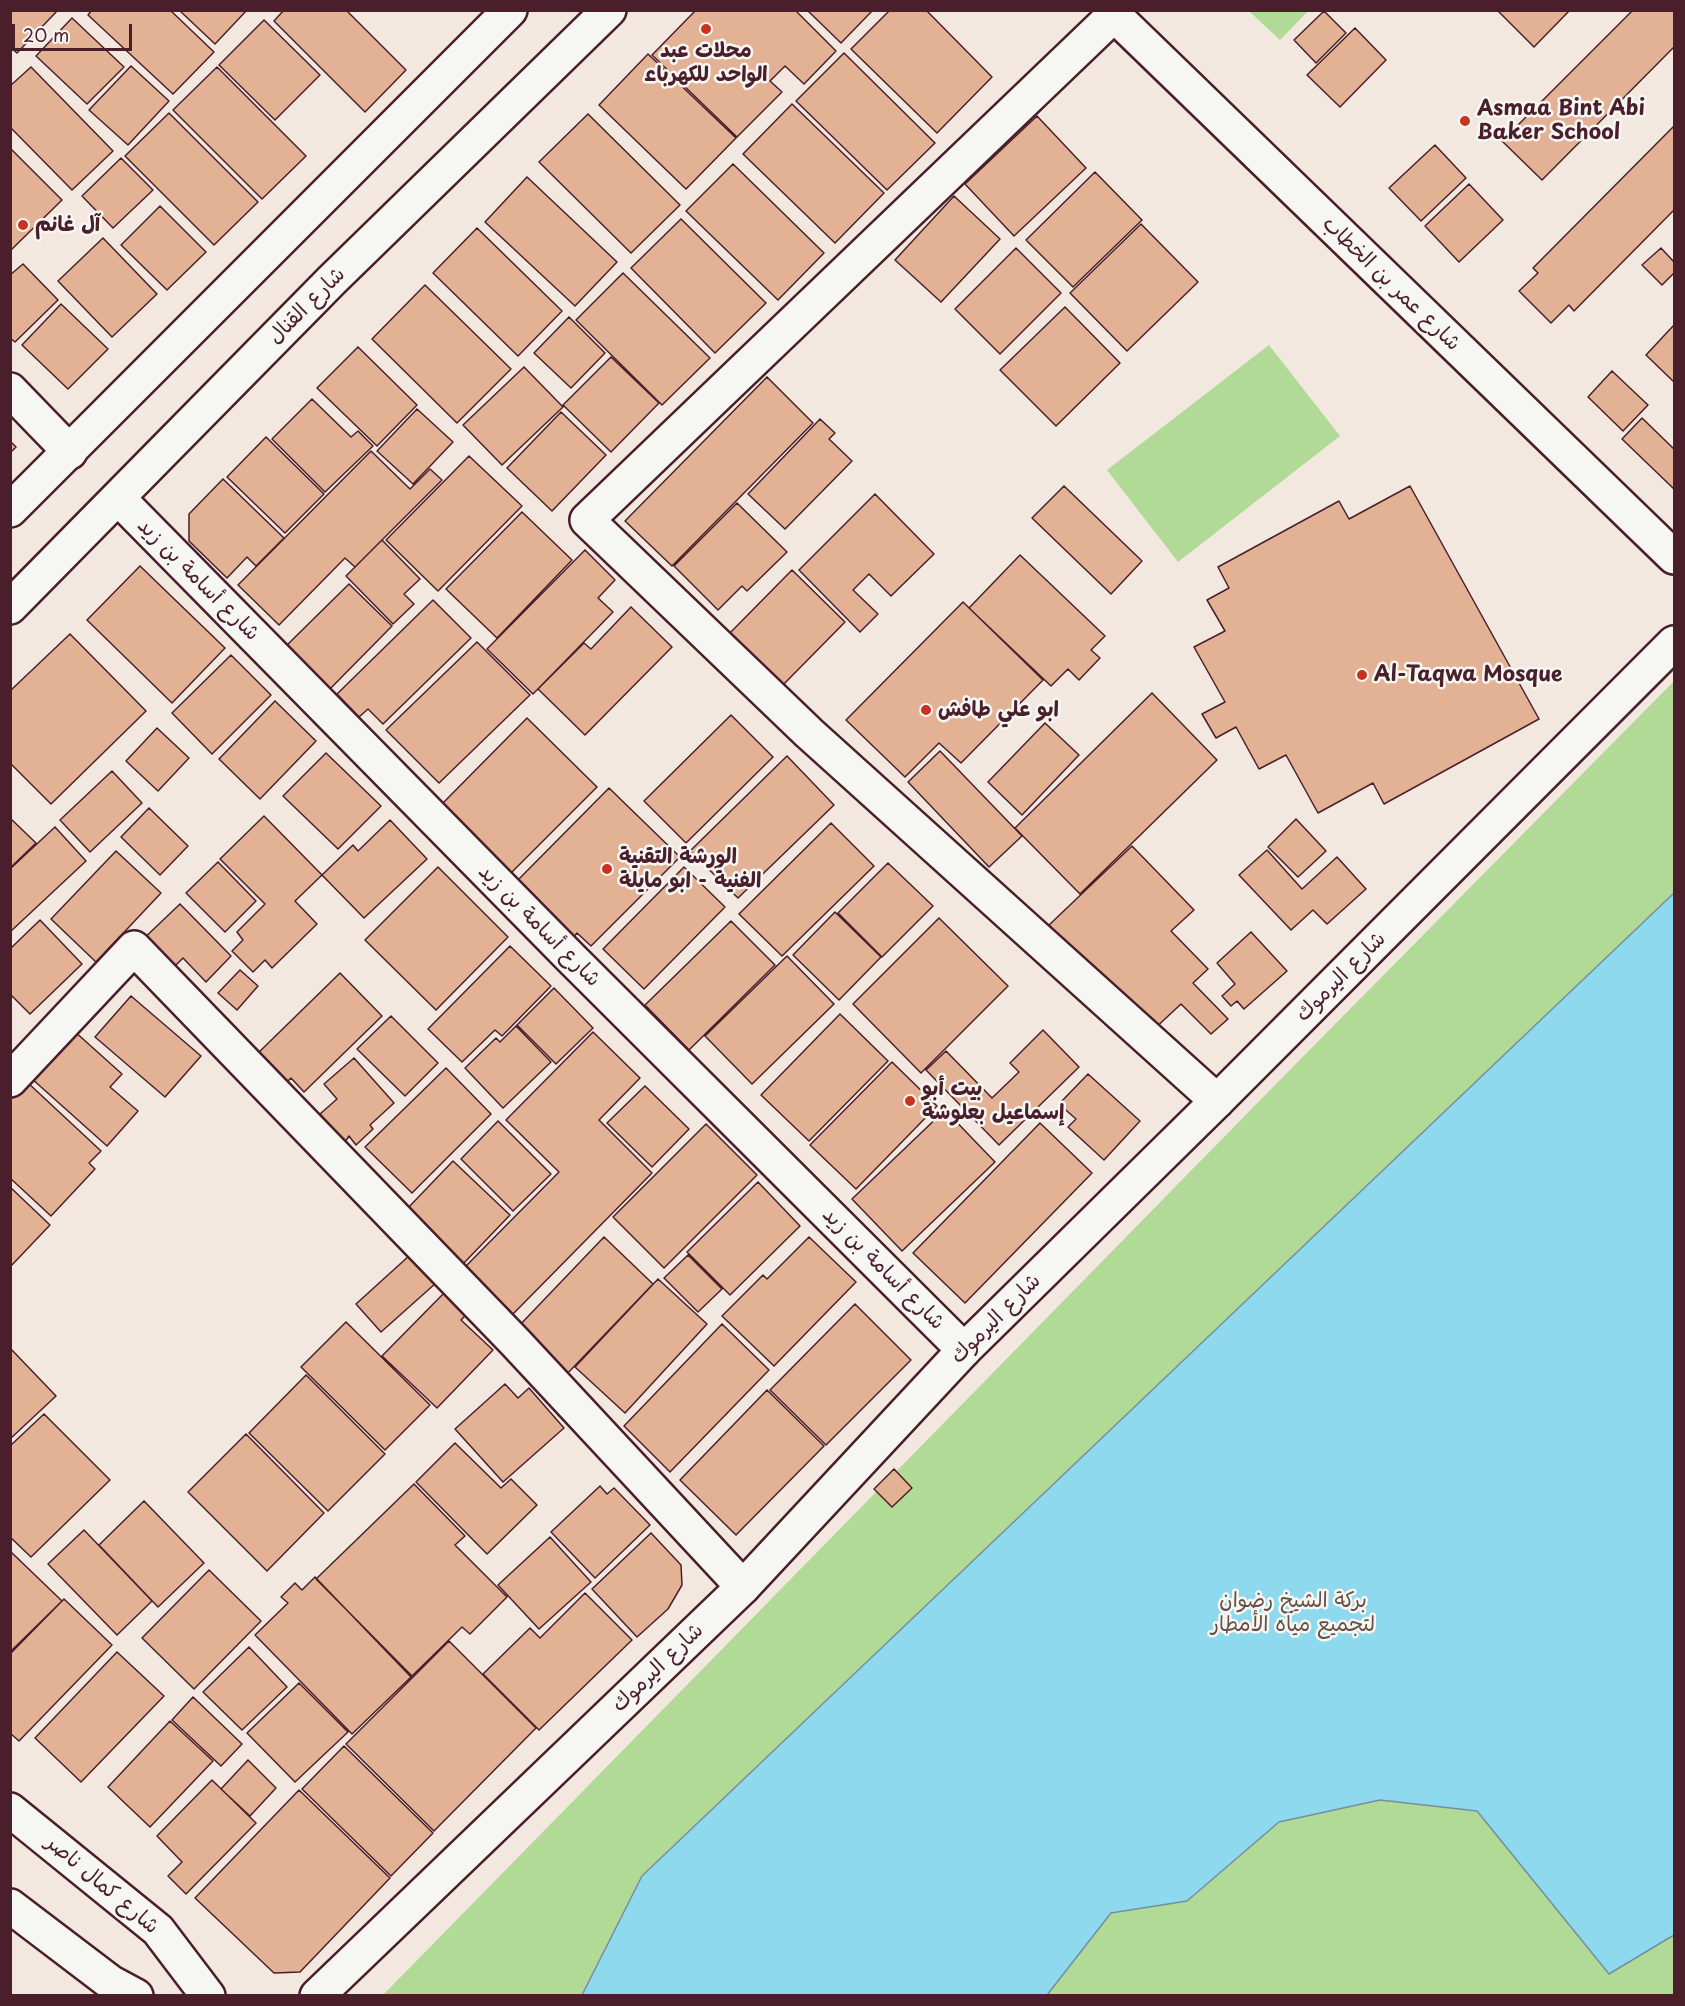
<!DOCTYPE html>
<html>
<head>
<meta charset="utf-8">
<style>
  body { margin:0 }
  #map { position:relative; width:1685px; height:2006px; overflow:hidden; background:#f2e8df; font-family:"Playpen Sans",sans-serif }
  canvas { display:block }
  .frame { position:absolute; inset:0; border:12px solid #4a1f2b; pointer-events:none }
  .scale { position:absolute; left:12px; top:24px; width:120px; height:27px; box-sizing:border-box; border:3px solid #4a1f2b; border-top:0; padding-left:8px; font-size:18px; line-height:21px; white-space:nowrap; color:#4a1f2b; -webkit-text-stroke:4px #f6f6f2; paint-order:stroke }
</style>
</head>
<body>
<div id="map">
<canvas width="1685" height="2006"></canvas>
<div class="frame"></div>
<div class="scale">20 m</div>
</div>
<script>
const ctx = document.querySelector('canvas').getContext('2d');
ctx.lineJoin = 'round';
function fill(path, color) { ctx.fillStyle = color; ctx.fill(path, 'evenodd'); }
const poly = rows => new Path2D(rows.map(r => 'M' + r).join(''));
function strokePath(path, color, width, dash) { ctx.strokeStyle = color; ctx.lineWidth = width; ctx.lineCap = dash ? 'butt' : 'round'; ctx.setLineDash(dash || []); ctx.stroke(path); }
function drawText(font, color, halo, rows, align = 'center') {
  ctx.font = font + ' "Playpen Sans","Playpen Sans Arabic",sans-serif'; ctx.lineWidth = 5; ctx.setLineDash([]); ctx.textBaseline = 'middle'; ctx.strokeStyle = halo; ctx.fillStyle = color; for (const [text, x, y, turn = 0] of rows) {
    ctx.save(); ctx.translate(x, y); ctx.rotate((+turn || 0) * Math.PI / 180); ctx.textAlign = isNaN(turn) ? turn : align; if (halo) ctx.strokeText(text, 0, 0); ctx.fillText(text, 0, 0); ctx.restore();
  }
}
fill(poly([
  [1249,11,1308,11,1280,40],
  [1269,345,1340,436,1178,562,1107,470],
  [1674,681,1674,1995,382,1996,1276,1084]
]), '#b1da97');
const water = poly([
  [1674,893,1674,1935,1609,1974,1477,1811,1380,1800,1279,1822,1187,1901,1111,1913,1047,1995,582,1995,642,1876,1674,893]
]);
fill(water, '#8ed9ee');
strokePath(water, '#738fa0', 1.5);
const building = poly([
  [10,10,58,10,17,53,10,47,10,10],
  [92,10,170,10,214,52,173,94,88,15,92,10],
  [179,10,247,10,215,44,179,10],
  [284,10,346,10,406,70,365,112,274,21,284,10],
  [696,10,795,10,836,51,804,84,785,66,770,81,782,92,737,137,652,55,696,10],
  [807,10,873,10,841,43,807,10],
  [890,10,926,10,992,77,937,133,851,49,890,10],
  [1497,10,1570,10,1534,47,1497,10],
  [1633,10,1674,10,1674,47,1542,180,1502,141,1633,10],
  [1324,11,1346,33,1316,63,1294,40,1324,11],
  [72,18,124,67,87,104,36,56,72,18],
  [264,20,320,75,275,120,219,65,264,20],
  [1355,28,1386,60,1340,107,1307,75,1355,28],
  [844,53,935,143,887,190,796,101,844,53],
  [648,54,736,138,686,189,599,105,648,54],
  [131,66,169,101,128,145,89,110,131,66],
  [31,67,113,151,72,190,10,127,10,86,31,67],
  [217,67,306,156,262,199,173,110,217,67],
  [792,104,884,193,835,243,743,154,792,104],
  [169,113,258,202,214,245,125,156,169,113],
  [588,114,680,205,631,253,539,162,588,114],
  [1037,116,1086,168,1014,236,965,184,1037,116],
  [1674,126,1674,210,1574,311,1569,305,1551,323,1519,291,1538,273,1533,268,1674,126],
  [1435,145,1466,178,1421,221,1389,188,1435,145],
  [10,148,62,200,10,251,10,148],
  [121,158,153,190,113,228,82,196,121,158],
  [733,164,824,253,778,300,686,211,733,164],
  [1095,172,1142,220,1073,287,1026,240,1095,172],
  [527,177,617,262,575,306,485,222,527,177],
  [1469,184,1503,220,1459,262,1425,226,1469,184],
  [954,196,1000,239,941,302,895,260,954,196],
  [160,206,206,252,167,290,121,245,160,206],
  [681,219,766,303,715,353,631,268,681,219],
  [1141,224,1198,282,1127,351,1070,293,1141,224],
  [477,228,562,311,518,356,433,273,477,228],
  [103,238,157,294,112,337,58,281,103,238],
  [1016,248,1061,293,1000,354,955,309,1016,248],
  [1661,248,1674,262,1674,273,1662,285,1642,265,1661,248],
  [23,264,58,300,15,342,10,338,10,275,23,264],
  [623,273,710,358,662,405,576,320,623,273],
  [425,285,511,369,457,423,372,339,425,285],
  [61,304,108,349,68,389,22,345,61,304],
  [1065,307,1120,363,1056,426,1000,370,1065,307],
  [569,317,605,353,571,388,534,353,569,317],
  [1674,325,1674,382,1646,355,1674,325],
  [358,347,417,405,377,446,317,388,358,347],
  [611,357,659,403,611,452,563,405,611,357],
  [524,367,563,407,502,465,463,425,524,367],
  [1612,371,1648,405,1623,431,1588,397,1612,371],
  [767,377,813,423,672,566,625,521,767,377],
  [312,399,351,437,358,431,373,446,325,492,272,439,312,399],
  [417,409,453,442,413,484,377,451,417,409],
  [561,412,606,455,552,511,507,468,561,412],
  [1642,418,1674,449,1674,489,1622,439,1642,418],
  [820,419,835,433,829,439,852,461,785,529,748,494,820,419],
  [266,437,324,494,285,533,227,477,266,437],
  [10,441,16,447,10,453,10,441],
  [371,451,410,489,430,469,442,480,355,567,345,558,279,625,238,585,371,451],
  [469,456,522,506,438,591,386,540,469,456],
  [223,479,284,538,256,566,247,557,227,578,189,541,189,514,223,479],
  [1064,486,1142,561,1111,594,1032,518,1064,486],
  [1410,486,1539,719,1384,804,1373,783,1318,813,1286,755,1259,769,1236,727,1216,738,1202,714,1225,702,1194,647,1225,631,1207,600,1229,588,1218,567,1339,501,1349,519,1410,486],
  [875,494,934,554,891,596,869,574,853,590,878,614,860,632,799,570,875,494],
  [737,503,787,552,747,591,742,586,718,610,674,566,737,503],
  [522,512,572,560,497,638,446,589,522,512],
  [382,540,420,579,404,594,414,604,393,624,346,576,382,540],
  [585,550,615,580,598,598,613,612,533,694,487,649,585,550],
  [1020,555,1105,636,1091,650,1100,658,1079,680,1068,669,1051,686,969,608,1020,555],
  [140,566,225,648,172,703,87,620,140,566],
  [792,570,845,622,779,689,726,637,792,570],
  [349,584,392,626,328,691,284,648,349,584],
  [433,600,471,638,383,724,368,709,359,717,337,694,433,600],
  [963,602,1043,680,961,763,939,743,905,777,846,720,963,602],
  [631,607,672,647,585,735,538,689,584,643,591,649,631,607],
  [70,634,146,711,51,804,10,763,10,691,70,634],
  [477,642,530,695,439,783,386,730,477,642],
  [231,655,271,695,212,754,172,713,231,655],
  [1152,693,1217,760,1080,894,1015,828,1152,693],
  [275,701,316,741,260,799,219,759,275,701],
  [731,715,773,757,686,843,644,801,731,715],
  [527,718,597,787,508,876,439,807,527,718],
  [1045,723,1079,755,1022,815,988,782,1045,723],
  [157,728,189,758,158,791,126,761,157,728],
  [940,751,1022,836,989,867,908,782,940,751],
  [326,753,381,806,338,849,283,796,326,753],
  [787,756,834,805,738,898,690,851,787,756],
  [112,771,142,803,90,852,60,820,112,771],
  [609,788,680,857,591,946,577,933,572,939,515,883,609,788],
  [149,808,188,846,160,875,121,837,149,808],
  [264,816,322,875,295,901,317,924,272,968,265,960,253,972,232,951,243,940,237,932,265,904,220,859,264,816],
  [10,818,36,843,10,868,10,818],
  [1296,819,1326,851,1298,877,1268,847,1296,819],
  [390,820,427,859,364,918,322,875,353,845,358,851,390,820],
  [831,823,874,866,782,956,739,914,831,823],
  [55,827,86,861,10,932,10,869,55,827],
  [1132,846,1194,910,1171,931,1208,969,1193,983,1228,1019,1211,1034,1181,1004,1151,1032,1048,926,1132,846],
  [1267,850,1302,889,1337,857,1366,889,1327,924,1313,910,1291,930,1239,875,1267,850],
  [116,851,161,893,96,962,51,919,116,851],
  [218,862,256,901,225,932,186,893,218,862],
  [888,863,933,906,882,957,838,913,888,863],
  [438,867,508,937,436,1010,365,940,438,867],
  [684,867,725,907,644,989,603,949,684,867],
  [180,904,231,956,206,982,183,958,167,974,138,944,180,904],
  [835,912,881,957,839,1000,793,955,835,912],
  [939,918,1008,986,921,1073,853,1004,939,918],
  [40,920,82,964,30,1014,10,994,10,949,40,920],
  [731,921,775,965,689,1050,645,1005,731,921],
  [1251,932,1287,971,1244,1009,1237,1001,1231,1006,1222,996,1235,984,1217,963,1251,932],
  [510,946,551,986,502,1036,495,1030,462,1062,428,1029,510,946],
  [787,956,834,1004,752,1084,705,1036,787,956],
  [240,970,258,986,237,1010,218,993,240,970],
  [340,973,382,1016,304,1092,291,1078,283,1086,255,1056,340,973],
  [554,988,593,1028,556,1064,517,1025,554,988],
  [131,996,201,1056,165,1097,95,1037,131,996],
  [840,1014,888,1061,809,1141,761,1095,840,1014],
  [391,1016,438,1063,405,1096,357,1049,391,1016],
  [516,1026,551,1062,503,1108,465,1068,496,1038,500,1042,516,1026],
  [73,1030,122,1074,110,1087,138,1111,107,1146,31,1078,73,1030],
  [1043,1030,1079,1067,999,1145,926,1070,946,1051,992,1098,1019,1072,1010,1063,1043,1030],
  [593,1032,640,1078,599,1120,652,1173,513,1314,465,1267,559,1172,506,1120,593,1032],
  [354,1058,394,1103,370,1125,373,1129,356,1145,349,1136,345,1142,320,1114,337,1099,324,1084,354,1058],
  [892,1062,937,1106,856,1189,810,1145,892,1062],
  [446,1068,491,1114,412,1193,365,1147,446,1068],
  [1088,1074,1140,1121,1104,1160,1068,1127,1076,1119,1059,1104,1088,1074],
  [27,1082,101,1151,89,1163,95,1169,51,1216,10,1178,10,1099,27,1082],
  [645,1086,689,1129,652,1167,607,1123,645,1086],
  [945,1110,995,1162,902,1251,852,1199,945,1110],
  [498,1121,551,1174,513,1211,461,1159,498,1121],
  [1040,1123,1092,1173,965,1303,913,1253,1040,1123],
  [706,1124,757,1175,664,1268,613,1217,706,1124],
  [453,1161,510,1215,463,1264,406,1210,453,1161],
  [758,1182,800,1226,730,1295,687,1252,758,1182],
  [10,1187,50,1225,10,1267,10,1187],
  [604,1237,653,1284,565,1376,516,1329,604,1237],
  [809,1237,856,1282,774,1366,722,1316,763,1275,767,1279,809,1237],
  [410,1255,436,1283,381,1332,356,1304,410,1255],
  [688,1255,722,1289,698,1312,664,1278,688,1255],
  [658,1279,707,1324,625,1413,575,1367,658,1279],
  [445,1292,467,1314,461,1320,493,1350,437,1408,382,1356,445,1292],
  [855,1304,911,1360,826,1445,770,1390,855,1304],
  [346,1322,430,1405,385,1450,301,1367,346,1322],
  [722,1324,769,1370,670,1472,624,1426,722,1324],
  [10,1348,56,1396,10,1439,10,1348],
  [306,1375,385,1454,328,1511,249,1433,306,1375],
  [505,1384,518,1398,529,1388,564,1428,503,1482,455,1429,505,1384],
  [767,1390,824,1446,736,1535,680,1480,767,1390],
  [44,1414,110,1480,31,1557,10,1537,10,1446,44,1414],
  [246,1434,324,1513,267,1571,188,1492,246,1434],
  [455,1443,501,1488,511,1479,537,1505,487,1554,416,1482,455,1443],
  [894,1469,912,1488,892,1507,874,1489,894,1469],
  [414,1484,465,1536,455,1545,507,1597,470,1634,462,1627,412,1676,316,1579,414,1484],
  [600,1486,607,1494,614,1488,650,1525,595,1578,551,1532,600,1486],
  [144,1501,204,1563,158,1607,99,1545,144,1501],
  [84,1530,152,1601,117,1635,48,1564,84,1530],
  [651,1533,681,1565,682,1585,668,1609,637,1637,592,1589,651,1533],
  [550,1537,591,1582,539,1629,498,1585,550,1537],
  [10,1551,62,1601,10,1652,10,1551],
  [209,1570,261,1621,194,1689,142,1638,209,1570],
  [315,1577,411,1677,352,1734,255,1635,288,1603,281,1597,295,1583,302,1590,315,1577],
  [585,1593,632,1640,539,1730,483,1674,530,1628,540,1638,585,1593],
  [64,1599,112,1645,19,1741,10,1733,10,1654,64,1599],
  [449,1641,536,1728,434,1831,346,1744,449,1641],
  [249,1647,287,1687,242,1730,203,1692,249,1647],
  [117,1652,164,1696,81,1782,35,1738,117,1652],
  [299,1683,348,1732,295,1782,247,1733,299,1683],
  [193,1697,242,1744,221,1766,172,1720,193,1697],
  [170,1721,213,1761,150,1827,108,1787,170,1721],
  [344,1746,433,1833,391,1876,302,1789,344,1746],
  [248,1760,276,1788,250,1816,221,1789,248,1760],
  [212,1780,256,1823,186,1894,168,1876,182,1862,157,1836,212,1780],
  [299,1790,390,1878,300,1972,274,1973,195,1898,299,1790]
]);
fill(building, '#e3b295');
strokePath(building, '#4a1f2b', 1.5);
const street = poly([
  [1114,15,587,520,809,733,1217,1101],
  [10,390,70,452],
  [118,498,572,959,964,1350],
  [10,1080,134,948,515,1342,743,1587]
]);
const secondary = poly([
  [1109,10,1674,557],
  [10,510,510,10],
  [10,607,332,280,609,10],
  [10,1810,158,1930,208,1996],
  [10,1906,110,1982,136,1996],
  [317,1996,743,1587,964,1350,1217,1101,1674,643]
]);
strokePath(street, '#4a1f2b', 38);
strokePath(secondary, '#4a1f2b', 38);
strokePath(street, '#f6f6f2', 33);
strokePath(secondary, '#f6f6f2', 33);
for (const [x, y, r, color] of [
  [706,29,6,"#c8321e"],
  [1465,121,6,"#c8321e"],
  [23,225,6,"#c8321e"],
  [1362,675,6,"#c8321e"],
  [926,710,6,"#c8321e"],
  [607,869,6,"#c8321e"],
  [910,1101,6,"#c8321e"]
]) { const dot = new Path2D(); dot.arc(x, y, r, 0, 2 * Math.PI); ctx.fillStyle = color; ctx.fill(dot); strokePath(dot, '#f6f6f2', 2); }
drawText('bold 21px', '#4a1f2b', '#f6f6f2', [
  ["محلات عبد",706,51,"center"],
  ["الواحد للكهرباء",706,75,"center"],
  ["Asmaa Bint Abi",1477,109],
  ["Baker School",1477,133],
  ["آل غانم",35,225],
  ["Al-Taqwa Mosque",1374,675],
  ["ابو علي طافش",938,710],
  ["الورشة التقنية",619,857],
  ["الفنية - ابو مايلة",619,881],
  ["بيت أبو",922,1089],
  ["إسماعيل بعلوشة",922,1113]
], 'left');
drawText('21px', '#4a1f2b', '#f6f6f2', [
  ["شارع عمر بن الخطاب",1391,284,44],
  ["شارع القنال",307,306,-45],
  ["شارع أسامة بن زيد",198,580,45],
  ["شارع أسامة بن زيد",539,926,45],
  ["شارع اليرموك",1341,977,-45],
  ["شارع أسامة بن زيد",883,1269,45],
  ["شارع اليرموك",996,1319,-45],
  ["شارع اليرموك",658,1668,-44],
  ["شارع كمال ناصر",102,1885,40]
]);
drawText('21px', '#644e46', '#f6f6f2', [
  ["بركة الشيخ رضوان",1293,1601],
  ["لتجميع مياه الأمطار",1293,1625]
]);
</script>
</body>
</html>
